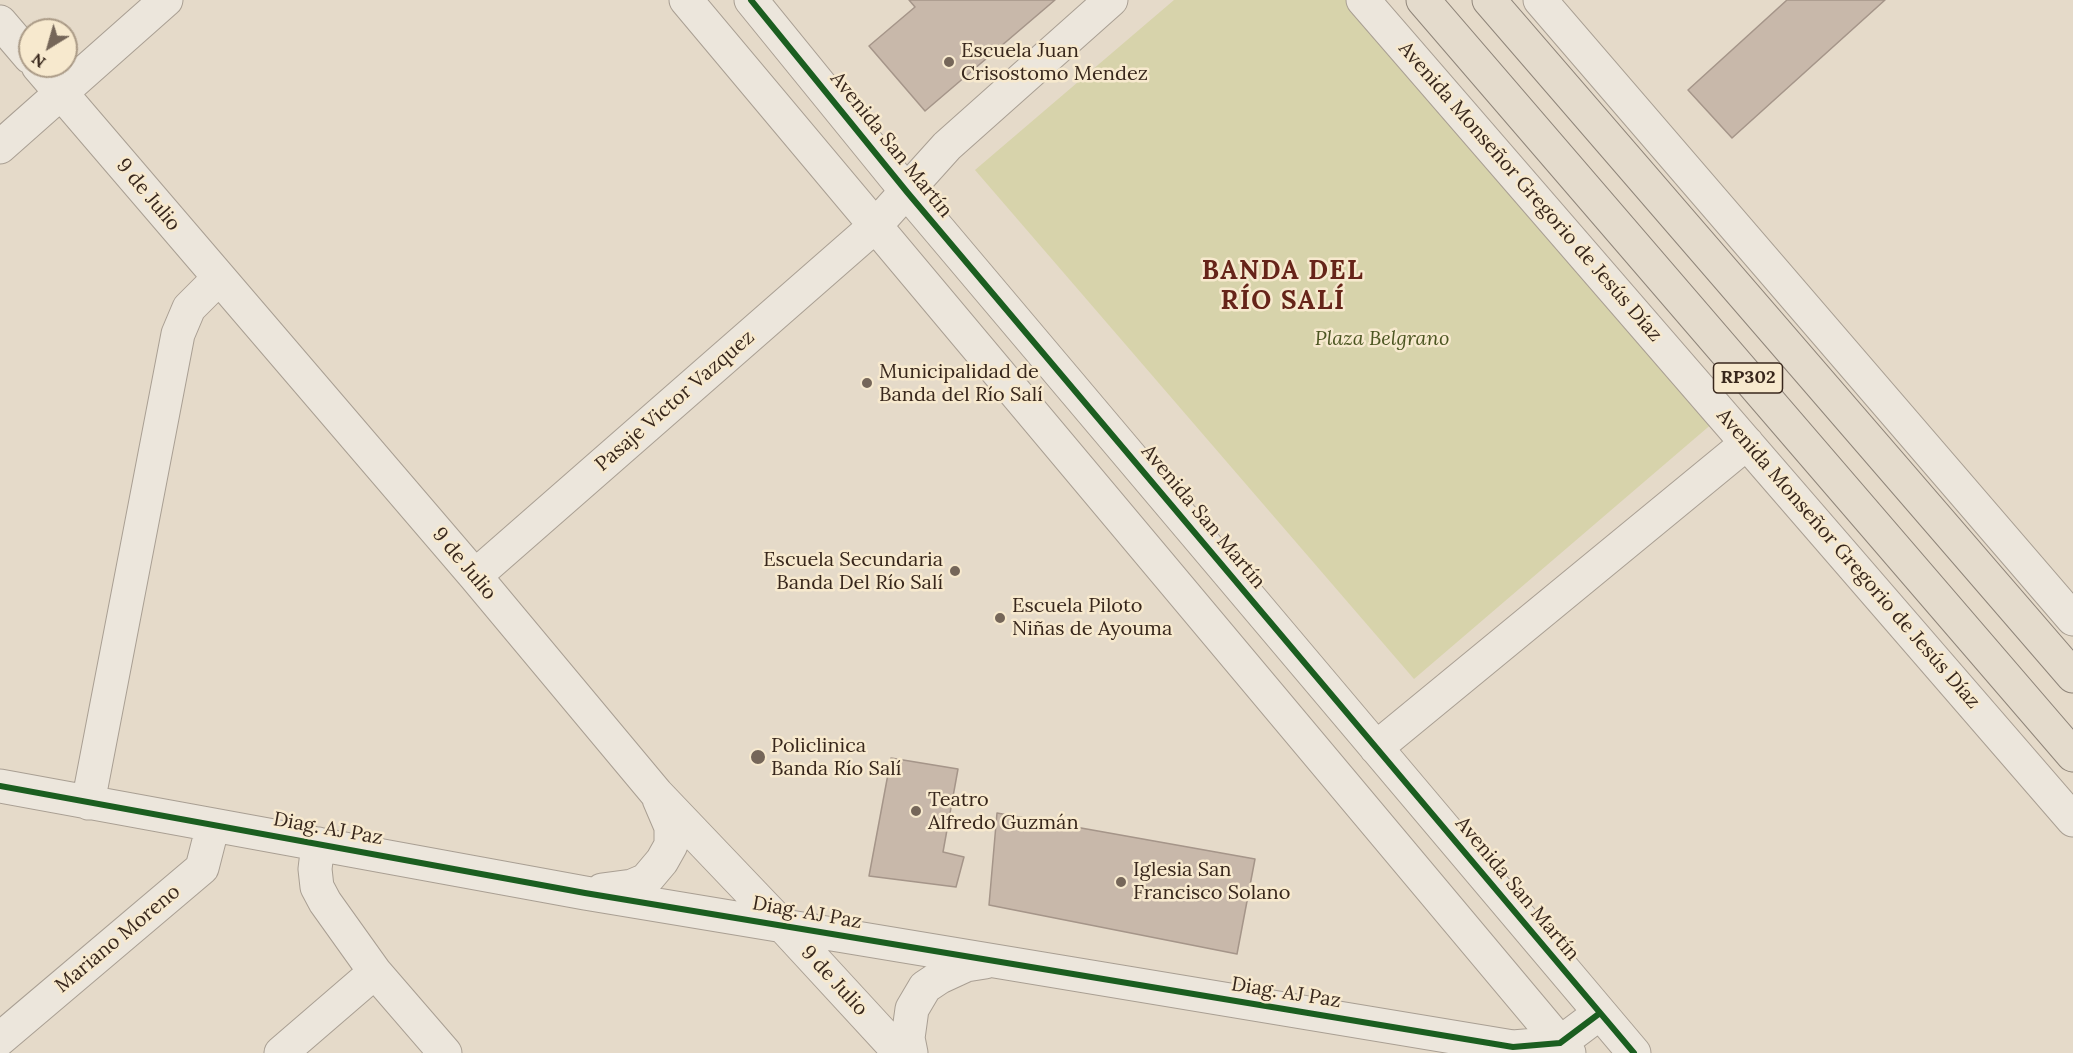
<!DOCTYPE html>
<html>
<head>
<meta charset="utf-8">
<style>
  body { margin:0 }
  #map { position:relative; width:2073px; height:1053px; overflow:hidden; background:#e5dac9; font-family:Lora,serif }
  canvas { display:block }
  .north { position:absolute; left:18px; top:18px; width:60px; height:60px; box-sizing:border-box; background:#f7e9ce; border:2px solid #ab9b87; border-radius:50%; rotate:217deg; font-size:16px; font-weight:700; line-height:24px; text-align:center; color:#38271c }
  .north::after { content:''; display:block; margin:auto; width:21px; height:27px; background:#756659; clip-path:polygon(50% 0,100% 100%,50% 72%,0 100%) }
</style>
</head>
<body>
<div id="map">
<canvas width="2073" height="1053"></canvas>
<div class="north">N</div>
</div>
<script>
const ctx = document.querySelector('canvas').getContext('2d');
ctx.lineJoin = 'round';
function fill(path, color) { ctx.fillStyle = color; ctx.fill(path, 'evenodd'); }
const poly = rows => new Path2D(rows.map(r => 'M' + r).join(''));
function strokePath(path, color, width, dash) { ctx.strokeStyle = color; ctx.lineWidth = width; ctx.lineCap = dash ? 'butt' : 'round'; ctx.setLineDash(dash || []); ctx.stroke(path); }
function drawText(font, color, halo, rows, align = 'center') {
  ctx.font = font + ' Lora,serif'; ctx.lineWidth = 5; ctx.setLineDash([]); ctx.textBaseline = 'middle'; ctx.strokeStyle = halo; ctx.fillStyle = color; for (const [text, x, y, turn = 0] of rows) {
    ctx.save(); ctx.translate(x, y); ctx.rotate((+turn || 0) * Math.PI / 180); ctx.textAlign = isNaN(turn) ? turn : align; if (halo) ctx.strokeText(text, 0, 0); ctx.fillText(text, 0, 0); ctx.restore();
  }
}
fill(poly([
  [1174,0,1350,0,1714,422,1414,679,975,170]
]), '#d7d3ab');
const building = poly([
  [909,0,1055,0,925,111,869,46,915,7,909,0],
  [1787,0,1885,0,1732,138,1688,90,1787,0],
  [891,758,958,769,943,852,964,857,956,887,869,876,891,758],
  [997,813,1255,859,1237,954,989,905,997,813]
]);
fill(building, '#c8b8aa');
strokePath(building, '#a59589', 1.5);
const minor = poly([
  [686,0,1569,1053],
  [751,0,907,192,1634,1053],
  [1363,0,2073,820],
  [1540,0,2073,619],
  [0,22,30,57],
  [38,66,475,576,657,794,783,926,900,1053],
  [0,147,166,0],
  [475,576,875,226,947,146,1111,0],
  [1376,748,1747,443],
  [0,786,585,893,1513,1047,1560,1043,1600,1013],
  [88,803,178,334,189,308,219,278],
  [318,844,315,869,317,887,325,902,375,972,445,1053],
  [602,890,632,886,646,880,662,861,671,845,671,827,659,799],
  [0,1039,202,868,213,825],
  [281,1053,375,972],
  [911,1053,908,1038,912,1009,925,987,940,977,966,965,985,962]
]);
const major = poly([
  [1423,0,2073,755],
  [1489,0,2073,676]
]);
strokePath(minor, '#a99f93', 35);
strokePath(major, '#8f857a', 35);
strokePath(minor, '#ece6dc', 33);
strokePath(major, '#e4dbcc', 33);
strokePath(poly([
  [751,0,907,192,1634,1053],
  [0,786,585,893,1513,1047,1560,1043,1600,1013]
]), '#1b5e20', 6);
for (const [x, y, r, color] of [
  [949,62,6,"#756659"],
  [867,383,6,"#756659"],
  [955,571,6,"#756659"],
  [1000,618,6,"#756659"],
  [758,757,8,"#756659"],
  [916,811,6,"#756659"],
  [1121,882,6,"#756659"]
]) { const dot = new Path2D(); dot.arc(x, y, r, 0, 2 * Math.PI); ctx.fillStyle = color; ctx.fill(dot); strokePath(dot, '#f7e9ce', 2); }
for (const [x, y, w] of [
  [1748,378,69]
]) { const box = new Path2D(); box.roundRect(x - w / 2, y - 15, w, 30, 4.5); ctx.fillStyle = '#f7e9ce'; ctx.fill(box); strokePath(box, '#38271c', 1.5); }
drawText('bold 18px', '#38271c', null, [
  ["RP302",1748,378]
]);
drawText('20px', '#38271c', '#f7e9ce', [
  ["Escuela Juan",961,51],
  ["Crisostomo Mendez",961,74],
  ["Municipalidad de",879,372],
  ["Banda del Río Salí",879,395],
  ["Escuela Secundaria",943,560,"right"],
  ["Banda Del Río Salí",943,583,"right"],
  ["Escuela Piloto",1012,606],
  ["Niñas de Ayouma",1012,629],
  ["Policlinica",771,746],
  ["Banda Río Salí",771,769],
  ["Teatro",928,800],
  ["Alfredo Guzmán",928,823],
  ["Iglesia San",1133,870],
  ["Francisco Solano",1133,893]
], 'left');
drawText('20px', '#38271c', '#f7e9ce', [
  ["Avenida San Martín",891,145,51],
  ["Avenida Monseñor Gregorio de Jesús Díaz",1530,192,49],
  ["9 de Julio",148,195,50],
  ["Pasaje Victor Vazquez",675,401,-41],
  ["Avenida San Martín",1203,517,50],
  ["Avenida Monseñor Gregorio de Jesús Díaz",1848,559,49],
  ["9 de Julio",464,564,50],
  ["Diag. AJ Paz",328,829,10],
  ["Avenida San Martín",1517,889,50],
  ["Diag. AJ Paz",807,913,10],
  ["Mariano Moreno",118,939,-40],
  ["9 de Julio",834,981,47],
  ["Diag. AJ Paz",1286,993,9]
]);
drawText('italic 20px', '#4b5521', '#f7e9ce', [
  ["Plaza Belgrano",1382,339]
]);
ctx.letterSpacing = '1.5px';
drawText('bold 26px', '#662419', '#f7e9ce', [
  ["BANDA DEL",1283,272],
  ["RÍO SALÍ",1283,302]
]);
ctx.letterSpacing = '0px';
</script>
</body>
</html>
